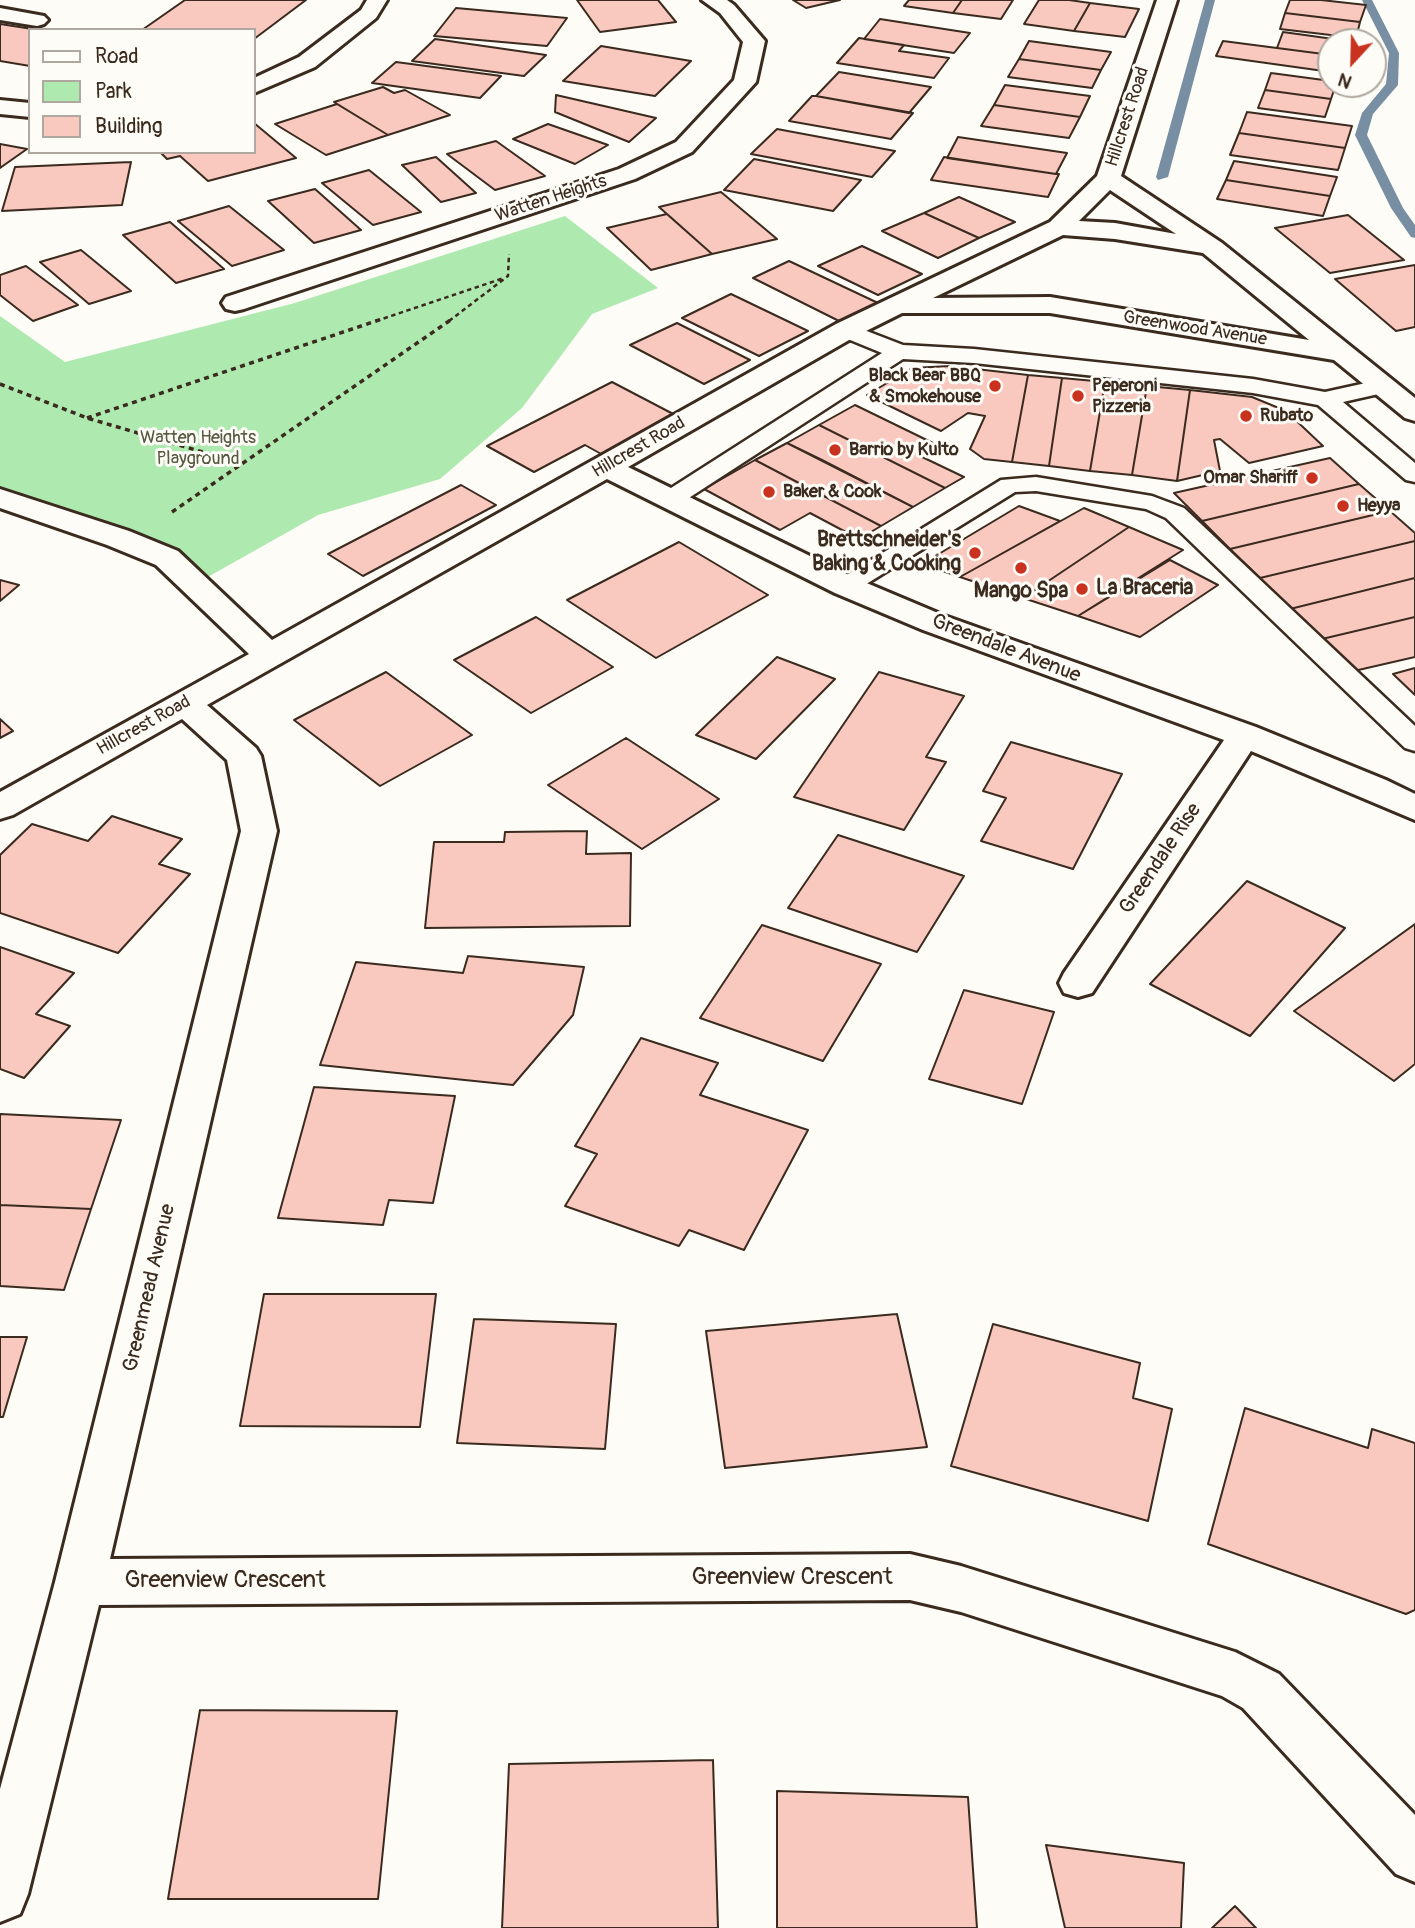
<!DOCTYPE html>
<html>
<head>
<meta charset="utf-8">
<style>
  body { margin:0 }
  #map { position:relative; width:1415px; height:1928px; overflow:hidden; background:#fdfcf7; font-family:Pangolin,sans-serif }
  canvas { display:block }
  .legend { position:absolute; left:28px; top:28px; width:228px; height:126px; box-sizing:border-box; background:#fdfcf7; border:2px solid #afa8a0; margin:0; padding:9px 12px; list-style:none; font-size:21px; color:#3b2a1e }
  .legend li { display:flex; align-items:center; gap:14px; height:35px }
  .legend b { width:35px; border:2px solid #afa8a0 }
  .north { position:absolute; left:1317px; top:28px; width:70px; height:70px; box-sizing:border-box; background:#fdfcf7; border:2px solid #afa8a0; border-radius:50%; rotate:202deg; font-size:19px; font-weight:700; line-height:28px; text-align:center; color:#3b2a1e }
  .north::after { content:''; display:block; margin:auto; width:24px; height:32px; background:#c8321e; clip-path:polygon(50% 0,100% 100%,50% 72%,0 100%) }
</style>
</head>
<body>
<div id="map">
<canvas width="1415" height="1928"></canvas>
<ul class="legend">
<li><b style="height:9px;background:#fdfcf7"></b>Road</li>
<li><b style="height:19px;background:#aee9af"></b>Park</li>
<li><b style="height:19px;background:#f9c9c0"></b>Building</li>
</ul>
<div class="north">N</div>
</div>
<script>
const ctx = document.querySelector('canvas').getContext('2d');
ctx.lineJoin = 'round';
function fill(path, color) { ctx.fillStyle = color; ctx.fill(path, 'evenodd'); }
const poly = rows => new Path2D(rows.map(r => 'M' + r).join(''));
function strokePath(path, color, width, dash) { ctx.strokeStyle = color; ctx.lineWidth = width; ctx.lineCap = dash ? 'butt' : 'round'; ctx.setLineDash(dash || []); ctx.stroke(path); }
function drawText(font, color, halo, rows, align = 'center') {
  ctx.font = font + ' Pangolin,sans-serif'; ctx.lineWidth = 6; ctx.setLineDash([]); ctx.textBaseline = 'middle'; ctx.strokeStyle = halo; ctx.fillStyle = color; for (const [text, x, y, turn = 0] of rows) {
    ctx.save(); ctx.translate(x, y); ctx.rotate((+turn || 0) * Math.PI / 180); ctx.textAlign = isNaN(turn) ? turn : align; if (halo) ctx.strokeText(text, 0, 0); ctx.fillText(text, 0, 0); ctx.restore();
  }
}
fill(poly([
  [565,216,658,288,592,314,522,408,440,479,318,515,197,583,0,490,0,316,65,362,295,303]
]), '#aee9af');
fill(poly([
  [1205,0,1215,0,1168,177,1158,180,1156,177,1205,0],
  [1362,0,1372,0,1399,53,1398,85,1373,114,1367,135,1403,208,1415,225,1415,238,1411,237,1391,208,1355,135,1362,113,1386,84,1389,53,1362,0]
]), '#778ea3');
const building = poly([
  [185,0,306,0,254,39,254,30,142,30,185,0],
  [577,0,658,0,676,22,600,32,577,0],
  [793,0,840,0,806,8,793,0],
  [909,0,962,0,953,13,904,6,909,0],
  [962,0,1013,0,1001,19,953,13,962,0],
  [1039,0,1069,0,1090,3,1074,31,1024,24,1039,0],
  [1290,0,1321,0,1366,5,1360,22,1285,13,1290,0],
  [1090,3,1139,9,1125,37,1074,31,1090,3],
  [456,8,567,18,547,46,434,36,456,8],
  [1285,13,1360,22,1356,38,1280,29,1285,13],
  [880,19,970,33,954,53,864,39,880,19],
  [0,24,39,30,30,30,30,66,0,61,0,24],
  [1283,32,1355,42,1331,42,1331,55,1277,48,1283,32],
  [859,38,904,45,899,51,949,58,934,78,837,63,859,38],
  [435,39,546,55,524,76,412,61,435,39],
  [1029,41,1111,52,1101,70,1019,59,1029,41],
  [1223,41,1331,55,1331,72,1216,56,1223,41],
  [601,46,691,61,655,96,563,81,601,46],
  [1019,59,1101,70,1092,88,1008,77,1019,59],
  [396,62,501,76,480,98,372,83,396,62],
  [839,72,931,87,909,113,816,96,839,72],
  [1271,73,1331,81,1331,84,1336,84,1331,99,1265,90,1271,73],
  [1005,85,1090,96,1080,117,994,105,1005,85],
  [383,87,394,93,405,90,450,115,388,135,334,102,383,87],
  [1265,90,1331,99,1325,117,1258,108,1265,90],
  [556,95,656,118,629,142,555,112,556,95],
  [812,96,816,96,913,113,891,139,789,121,812,96],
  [337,104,388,135,326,155,275,124,337,104],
  [994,105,1080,117,1069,138,981,126,994,105],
  [1247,112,1352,126,1345,148,1239,133,1247,112],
  [254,123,296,158,208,181,180,156,167,159,160,152,254,152,254,123],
  [548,124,608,145,575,164,513,139,548,124],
  [777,129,895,151,872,177,751,154,777,129],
  [1239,133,1345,148,1338,170,1230,155,1239,133],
  [958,137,1067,153,1056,174,947,158,958,137],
  [496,141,545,176,495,190,447,154,496,141],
  [0,144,27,149,0,168,0,144],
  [436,157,476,193,441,202,402,165,436,157],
  [944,157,1056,174,1059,174,1048,197,931,180,944,157],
  [754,159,861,180,833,211,724,190,754,159],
  [1234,161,1337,177,1330,196,1226,180,1234,161],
  [131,162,122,205,2,211,15,167,131,162],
  [369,170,421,212,373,225,322,183,369,170],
  [1226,180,1330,196,1323,216,1217,199,1226,180],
  [315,189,361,230,314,243,268,201,315,189],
  [721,192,777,239,712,254,659,207,721,192],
  [959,197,1015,222,979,238,924,213,959,197],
  [229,206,284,250,232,266,178,221,229,206],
  [924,213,979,238,938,258,882,231,924,213],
  [667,214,712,254,651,270,607,228,667,214],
  [1348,215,1404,260,1330,273,1275,228,1348,215],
  [170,222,224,269,176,283,123,235,170,222],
  [862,246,922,274,878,295,818,266,862,246],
  [81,250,131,291,89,304,40,262,81,250],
  [789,261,878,303,841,322,753,278,789,261],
  [1415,265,1415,327,1396,331,1335,279,1415,265],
  [26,266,78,305,33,321,0,295,0,275,26,266],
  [731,294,808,331,759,356,682,318,731,294],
  [677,323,750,360,704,384,630,345,677,323],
  [950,366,1028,375,1012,462,984,459,970,449,985,416,968,413,941,431,867,395,912,368,950,366],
  [1028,375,1062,378,1049,466,1012,462,1028,375],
  [1062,378,1105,382,1090,471,1049,466,1062,378],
  [612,382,677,416,603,455,585,445,534,472,487,446,612,382],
  [1105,382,1147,386,1132,475,1090,471,1105,382],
  [1147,386,1190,390,1177,481,1132,475,1147,386],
  [1190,390,1252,397,1286,411,1323,446,1249,463,1220,439,1214,440,1220,471,1177,481,1190,390],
  [855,405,935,444,918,455,964,477,945,488,819,425,855,405],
  [819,425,945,488,913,507,787,443,819,425],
  [787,443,822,460,913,507,881,526,755,460,787,443],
  [1330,458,1359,484,1202,521,1174,493,1330,458],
  [755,460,881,526,859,539,810,513,780,530,704,489,755,460],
  [1359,484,1390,511,1230,549,1202,521,1359,484],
  [461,485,496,505,363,576,328,554,461,485],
  [1019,506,1060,521,960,577,922,564,1019,506],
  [1084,508,1129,527,1023,598,960,577,1084,508],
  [1390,511,1415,533,1415,541,1260,578,1230,549,1390,511],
  [1129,527,1183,550,1078,616,1023,598,1129,527],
  [1415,541,1415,578,1290,609,1260,578,1415,541],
  [679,542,768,595,656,658,567,600,679,542],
  [1170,560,1218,585,1140,637,1078,616,1170,560],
  [1415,578,1415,617,1322,639,1290,609,1415,578],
  [0,580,19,585,0,601,0,580],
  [536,617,613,667,531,713,454,660,536,617],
  [1415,617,1415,657,1354,671,1322,639,1415,617],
  [777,657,835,679,756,759,696,735,777,657],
  [1415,668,1415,695,1393,674,1415,668],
  [386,672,472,735,380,786,294,720,386,672],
  [879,672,964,696,926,757,946,762,904,830,794,797,879,672],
  [0,719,13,731,0,738,0,719],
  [626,738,719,799,642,849,548,785,626,738],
  [1011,742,1122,774,1073,869,981,841,1006,798,983,791,1011,742],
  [112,816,182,839,159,864,190,874,118,953,0,913,0,855,32,824,88,841,112,816],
  [587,831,586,854,631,853,630,926,425,928,434,842,504,842,505,832,587,831],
  [838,835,964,876,917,952,788,908,838,835],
  [1247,881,1345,928,1250,1036,1150,984,1247,881],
  [1415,924,1415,1064,1394,1081,1294,1011,1415,924],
  [762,925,881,964,823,1061,700,1018,762,925],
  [0,947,74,973,36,1014,70,1026,24,1078,0,1069,0,947],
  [468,956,584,967,573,1015,513,1085,320,1065,356,962,463,973,468,956],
  [964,990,1054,1012,1022,1104,929,1079,964,990],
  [641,1038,718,1063,700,1095,808,1130,744,1250,689,1230,679,1246,565,1206,597,1154,575,1146,641,1038],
  [314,1087,455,1096,433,1203,389,1200,383,1225,278,1218,314,1087],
  [0,1114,121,1120,91,1209,0,1205,0,1114],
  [0,1205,91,1209,64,1290,0,1286,0,1205],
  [264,1294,436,1294,420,1427,240,1426,264,1294],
  [897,1314,927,1447,725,1468,706,1331,897,1314],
  [474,1319,616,1324,605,1449,457,1443,474,1319],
  [993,1324,1140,1363,1133,1398,1172,1409,1148,1521,951,1466,993,1324],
  [0,1337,27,1337,3,1417,0,1417,0,1337],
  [1245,1408,1368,1448,1372,1429,1415,1443,1415,1610,1406,1614,1208,1544,1245,1408],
  [200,1710,397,1711,378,1899,168,1899,200,1710],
  [713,1760,718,1928,502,1928,509,1764,713,1760],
  [777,1791,968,1797,977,1928,777,1928,777,1791],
  [1046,1845,1184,1863,1181,1928,1065,1928,1046,1845],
  [1235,1906,1256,1928,1212,1928,1235,1906]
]);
fill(building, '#f9c9c0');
strokePath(building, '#3b2a1e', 2);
const service = poly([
  [846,323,903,345,974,349,1253,379,1325,392,1384,379,1392,381,1395,386,1392,391,1343,402,1415,463,1415,482,1406,480,1318,405,1253,393,974,363,903,359,678,505,669,507,660,505,657,500,660,495,882,353,838,335,835,330,838,325,846,323],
  [1036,477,1152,496,1184,508,1415,726,1415,751,1405,748,1166,518,1146,509,1036,491,1015,492,855,591,846,594,837,591,833,586,837,581,1001,480,1036,477]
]);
const minor = poly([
  [367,0,387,0,376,18,315,67,254,93,254,78,299,57,361,10,367,0],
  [702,0,727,0,734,5,765,41,756,82,692,152,635,179,244,309,235,311,226,309,222,303,226,297,619,169,676,142,734,80,743,42,720,13,702,0],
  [1157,0,1177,0,1121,176,1222,243,1415,398,1415,421,1405,418,1334,360,1050,313,902,313,856,336,628,467,857,579,945,616,1256,727,1386,780,1415,794,1415,820,1251,751,1092,993,1078,997,1064,993,1059,983,1064,973,1224,740,923,630,835,593,607,479,207,705,256,748,261,756,277,831,110,1559,910,1554,961,1566,1235,1652,1279,1674,1415,1815,1415,1882,1396,1874,1243,1708,1222,1696,961,1612,910,1600,99,1605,28,1894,20,1914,0,1922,0,1789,55,1582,241,831,227,760,182,719,13,815,0,819,0,792,249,654,156,565,107,545,0,508,0,489,129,531,178,551,272,640,836,324,1050,222,1097,176,1157,0],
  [1110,190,1176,234,1115,223,1079,221,1110,190],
  [1063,235,1115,239,1203,253,1309,340,1050,297,933,298,1063,235],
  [0,8,44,16,48,20,44,24,37,26,0,20,0,8],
  [0,100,30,103,30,117,0,114,0,100]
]);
strokePath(service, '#3b2a1e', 5);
strokePath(minor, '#3b2a1e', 6);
strokePath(poly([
  [376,321,504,278],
  [449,321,508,276,509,254]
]), '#3b2a1e', 2.5, [4.5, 3.5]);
strokePath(poly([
  [0,384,87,418,240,463],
  [87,418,382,319],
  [172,512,452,319]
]), '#3b2a1e', 3.5, [5, 4.5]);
fill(service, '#fdfcf7');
fill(minor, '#fdfcf7');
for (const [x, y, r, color] of [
  [995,386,7,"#c8321e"],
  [1078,396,7,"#c8321e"],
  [1246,416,7,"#c8321e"],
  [835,450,7,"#c8321e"],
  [1312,478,7,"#c8321e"],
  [769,492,7,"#c8321e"],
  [1343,506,7,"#c8321e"],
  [975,553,7,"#c8321e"],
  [1021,568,7,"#c8321e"],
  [1082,589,7,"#c8321e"]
]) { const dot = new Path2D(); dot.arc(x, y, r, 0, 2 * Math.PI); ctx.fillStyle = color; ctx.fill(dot); strokePath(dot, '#fdfcf7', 2.5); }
drawText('18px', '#3b2a1e', '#fdfcf7', [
  ["Hillcrest Road",1128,117,-72],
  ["Watten Heights",551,199,-18],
  ["Greenwood Avenue",1195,329,9],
  ["Hillcrest Road",639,448,-30],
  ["Hillcrest Road",144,726,-29]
]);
drawText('bold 18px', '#3b2a1e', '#fdfcf7', [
  ["Black Bear BBQ",981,376,"right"],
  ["& Smokehouse",981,397,"right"],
  ["Peperoni",1092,386],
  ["Pizzeria",1092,407],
  ["Rubato",1260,416],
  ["Barrio by Kulto",849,450],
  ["Omar Shariff",1298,478,"right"],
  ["Baker & Cook",783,492],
  ["Heyya",1357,506]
], 'left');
drawText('18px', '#585a42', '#fdfcf7', [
  ["Watten Heights",198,438],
  ["Playground",198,459]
]);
drawText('bold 21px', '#3b2a1e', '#fdfcf7', [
  ["Brettschneider's",961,541],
  ["Baking & Cooking",961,565],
  ["La Braceria",1096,589,"left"],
  ["Mango Spa",1021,592,"center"]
], 'right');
drawText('21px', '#3b2a1e', '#fdfcf7', [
  ["Greendale Avenue",1006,649,21],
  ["Greendale Rise",1161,859,-56],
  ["Greenmead Avenue",150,1288,-77]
]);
drawText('24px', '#3b2a1e', '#fdfcf7', [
  ["Greenview Crescent",792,1578],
  ["Greenview Crescent",225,1581]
]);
</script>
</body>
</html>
